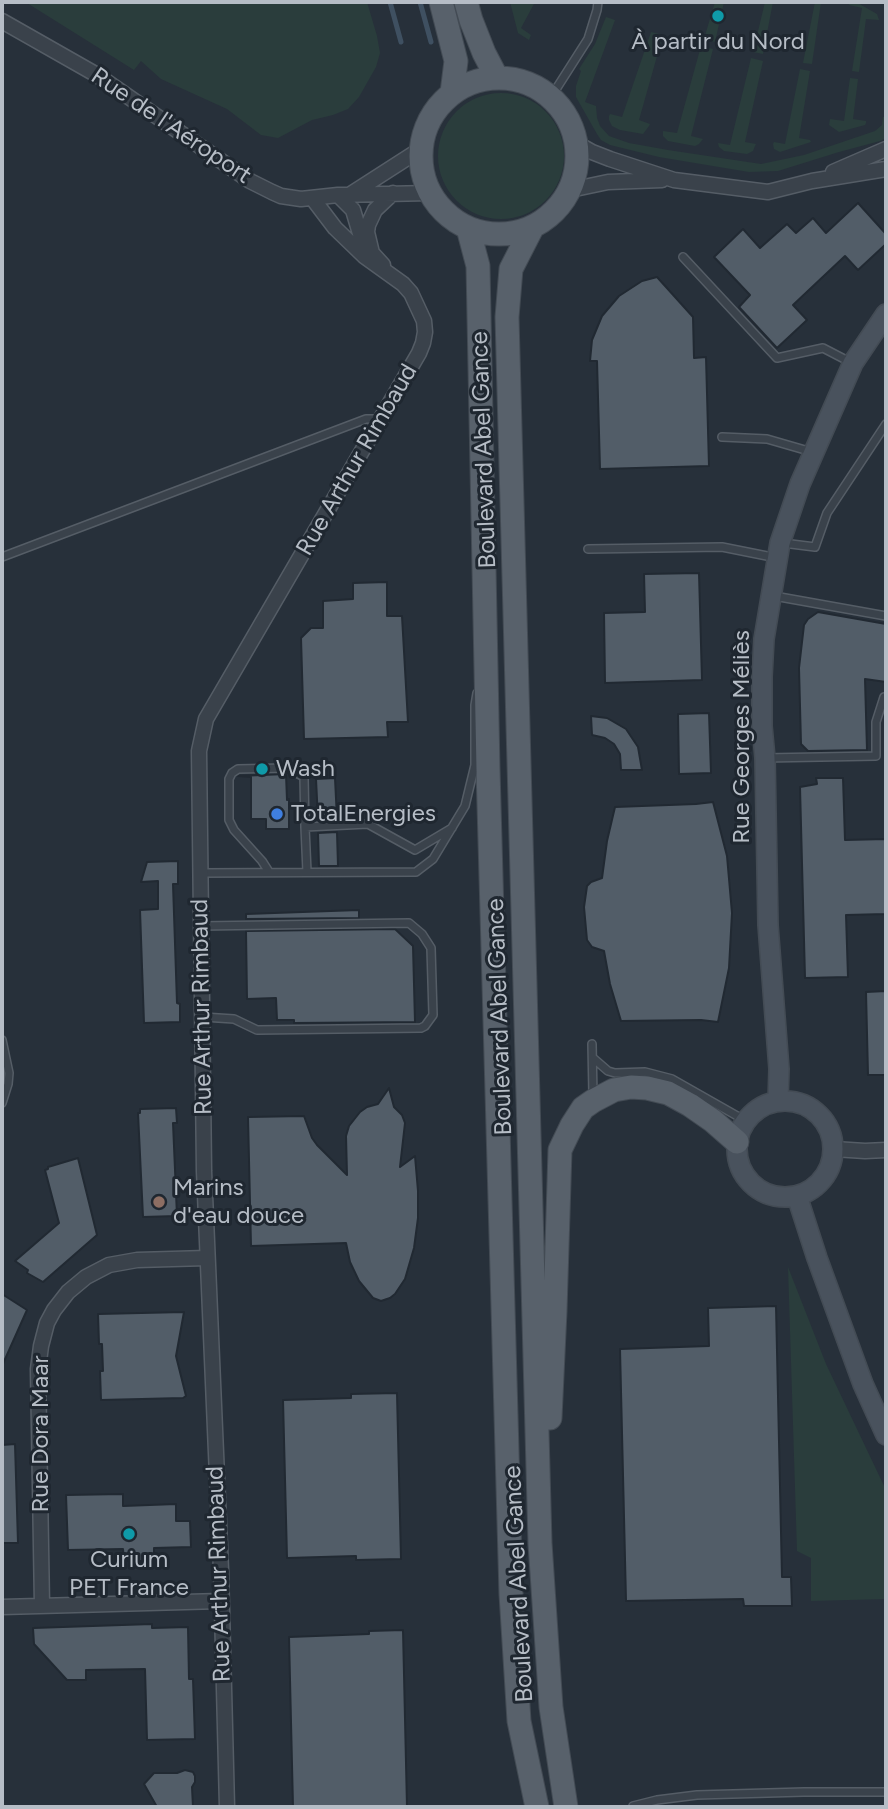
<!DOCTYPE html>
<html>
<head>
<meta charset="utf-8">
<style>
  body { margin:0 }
  #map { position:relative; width:888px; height:1809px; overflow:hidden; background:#27303a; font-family:Figtree,sans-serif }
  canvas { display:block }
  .frame { position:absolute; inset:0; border:4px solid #b6bdc6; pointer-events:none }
</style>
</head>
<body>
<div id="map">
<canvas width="888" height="1809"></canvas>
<div class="frame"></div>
</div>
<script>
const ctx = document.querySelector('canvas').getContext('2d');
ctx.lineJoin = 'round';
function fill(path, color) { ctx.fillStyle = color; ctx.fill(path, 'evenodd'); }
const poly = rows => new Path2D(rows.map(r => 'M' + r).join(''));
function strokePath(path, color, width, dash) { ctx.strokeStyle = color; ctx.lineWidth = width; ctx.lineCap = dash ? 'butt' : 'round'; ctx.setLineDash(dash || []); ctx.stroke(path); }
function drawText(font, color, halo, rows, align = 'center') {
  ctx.font = font + ' Figtree,sans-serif'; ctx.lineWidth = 6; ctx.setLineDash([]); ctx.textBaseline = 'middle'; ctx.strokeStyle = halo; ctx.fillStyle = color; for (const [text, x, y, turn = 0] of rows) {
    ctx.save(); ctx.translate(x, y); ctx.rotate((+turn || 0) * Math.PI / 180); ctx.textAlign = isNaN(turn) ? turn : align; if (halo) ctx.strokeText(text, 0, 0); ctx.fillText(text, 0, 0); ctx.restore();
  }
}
fill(poly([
  [28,2,367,2,377,36,380,53,376,67,359,97,348,109,333,115,312,120,278,138,261,135,227,109,161,79,141,61,134,70,27,3],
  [510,2,535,2,521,28,531,35,529,40,518,33],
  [715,2,724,2,715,42,704,39],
  [765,2,773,2,763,54,753,52],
  [815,2,821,2,812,64,803,63],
  [850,2,856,2,877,14,879,20,866,19,859,72,852,71,862,8,849,5],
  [606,17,615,20,585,102,596,106,597,118,600,126,609,136,629,143,668,150,761,164,804,155,875,131,882,125,883,117,886,117,886,138,880,141,839,152,778,171,749,172,659,157,610,145,601,140,597,134,576,97,576,86,581,71,579,69,595,44],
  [651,32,663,35,639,120,650,124,649,126,643,134,620,130,612,126,609,120,609,116,610,114,622,117],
  [701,46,713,49,691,136,703,139,699,144,695,146,668,141,663,136,663,131,677,133],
  [751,58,763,61,745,142,756,144,755,146,753,151,747,154,724,151,719,147,718,143,730,145],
  [800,69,810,71,799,138,810,140,811,142,780,152,774,149,773,144,774,142,785,144],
  [850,78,858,79,853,119,866,121,866,123,865,125,839,132,829,125,830,119,844,121],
  '438 156a63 63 0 1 1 126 0a63 63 0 1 1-126 0Z',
  [788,1267,826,1364,886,1490,886,1599,811,1601,811,1558,797,1551]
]), '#2a3d3c');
strokePath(poly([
  [390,2,401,42],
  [420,2,431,42]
]), '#3f5061', 5);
const building = poly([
  [858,203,886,234,886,244,858,270,845,256,793,305,807,320,777,348,739,307,750,295,714,257,743,229,760,248,787,224,796,233,813,218,826,233,858,203],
  [657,277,693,317,694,358,706,357,709,466,600,469,597,361,590,361,592,340,602,316,619,296,642,281,657,277],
  [699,573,702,680,605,683,604,613,645,612,644,574,699,573],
  [387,582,387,616,402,616,408,722,387,722,388,737,304,739,301,638,311,628,323,628,323,601,353,599,353,583,387,582],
  [818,612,886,624,886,682,865,679,867,750,808,751,801,744,799,668,804,625,808,619,818,612],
  [709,713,711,773,679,774,678,714,709,713],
  [591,716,607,718,626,729,638,747,642,770,621,770,620,754,614,744,605,738,592,735,591,716],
  [286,774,287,800,289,799,289,829,266,829,266,819,251,819,251,777,238,776,286,774],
  [335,778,337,819,318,820,316,779,335,778],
  [816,778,843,778,845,840,886,839,886,914,846,915,848,977,805,978,800,787,817,784,816,778],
  [713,802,727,856,732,913,729,968,718,1022,701,1020,621,1021,610,984,604,951,592,947,587,940,584,907,587,886,591,882,602,878,607,841,615,807,696,804,713,802],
  [337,832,338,866,319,866,318,833,337,832],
  [178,861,178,884,173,884,177,1003,180,1004,180,1022,144,1023,140,910,158,909,158,881,141,882,147,862,178,861],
  [359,910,359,918,246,919,246,914,359,910],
  [395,929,413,946,415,1022,294,1023,294,1020,277,1020,276,998,247,999,246,931,395,929],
  [886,991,886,1075,868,1075,866,992,886,991],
  [389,1088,394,1107,402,1115,405,1123,400,1167,415,1156,418,1191,418,1218,414,1248,405,1279,395,1294,390,1298,381,1301,373,1298,359,1281,350,1262,346,1243,251,1246,248,1117,304,1116,312,1138,317,1145,347,1175,346,1136,349,1126,360,1112,367,1107,378,1104,389,1088],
  [176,1108,177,1123,173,1123,177,1216,143,1217,138,1113,140,1113,140,1109,176,1108],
  [78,1158,97,1235,43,1282,27,1273,28,1270,15,1261,59,1223,45,1170,48,1169,48,1167,78,1158],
  [2,1294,27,1310,2,1366,2,1294],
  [776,1306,782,1577,791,1577,792,1606,744,1606,743,1599,626,1601,620,1349,709,1346,708,1308,776,1306],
  [184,1312,176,1356,186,1396,183,1398,101,1400,100,1371,103,1371,102,1344,99,1344,98,1314,184,1312],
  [397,1393,401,1559,356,1560,356,1556,287,1558,283,1400,351,1398,351,1394,397,1393],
  [15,1444,18,1543,2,1543,2,1445,15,1444],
  [123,1494,123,1506,176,1504,176,1521,190,1521,191,1547,154,1548,154,1561,124,1561,123,1549,68,1550,66,1495,123,1494],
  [152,1624,152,1628,188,1627,189,1679,193,1679,195,1739,147,1740,145,1669,86,1670,86,1680,67,1680,34,1644,33,1628,152,1624],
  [403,1630,407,1807,293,1807,289,1637,369,1634,369,1631,403,1630],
  [185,1770,193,1772,195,1776,195,1782,192,1787,193,1807,157,1807,144,1784,154,1773,177,1773,185,1770]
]);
fill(building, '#525d68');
strokePath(building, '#212932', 2);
const lane = poly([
  [551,97,588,39,597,10,598,2],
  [683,257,777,358,823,348,852,363],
  [722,437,767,439,812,452],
  [783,543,815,547,827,513,886,424],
  [588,549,722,547,777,558],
  [2,557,366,419,381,419],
  [774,596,886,616],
  [765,758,876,756,876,722,884,697],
  [269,872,262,861,234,830,229,820,229,779,232,773,238,769,287,768,304,777,305,827],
  [307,872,305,827,368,824,415,850,452,828],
  [200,873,416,872,433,859,465,806,475,765,475,705,477,693],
  [201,926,409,923,422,934,431,948,433,1015,425,1026,421,1028,257,1030,234,1019,203,1017],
  [2,1040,9,1073,8,1084,2,1103],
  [592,1044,593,1095],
  [593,1058,608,1071,615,1073,645,1072,672,1079,746,1121],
  [633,1806,657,1800,697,1795,804,1792,886,1792]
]);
const street = poly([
  [2,21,97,75,250,181,272,192,281,196,301,199,338,195,430,193],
  [576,143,592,152,610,159,674,180,768,192,812,181,886,169],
  [833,172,886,149],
  [570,190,608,182,662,180],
  [351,194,421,149],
  [338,195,353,210,361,237,365,243],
  [383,265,372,253,367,232,368,225,375,210,393,193],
  [834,1149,865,1151,886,1150],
  [42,1606,38,1369,41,1346,47,1323,54,1310,68,1292,86,1277,109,1265,137,1260,207,1258],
  [2,1607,221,1601],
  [227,1807,221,1570,204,1171,199,751,206,719,419,353,423,343,425,332,424,321,411,293,403,284,364,256,335,228,313,199]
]);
const secondary = poly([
  '737 1149a48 48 0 1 1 96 0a48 48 0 1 1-96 0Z',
  [778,1101,779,1069,768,925,765,758,762,726,762,677,764,639,780,543,800,484,853,363,886,314],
  [797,1196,817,1258,863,1384,886,1435]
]);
const primary = poly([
  [441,2,456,61,452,93],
  [466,2,471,20,484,53,497,78],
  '421 156a78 78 0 1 1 156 0a78 78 0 1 1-156 0Z',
  [468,228,478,266,488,769,511,1594,519,1721,537,1807],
  [532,228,511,269,507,317,540,1543,551,1707,566,1807],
  [550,1418,555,1311,560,1150,572,1125,583,1108,593,1101,614,1090,631,1087,647,1088,668,1093,690,1105,713,1121,737,1142]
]);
strokePath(lane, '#555d66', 10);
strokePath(street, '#555d66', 17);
strokePath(secondary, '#434b54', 22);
strokePath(primary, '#434b54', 25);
strokePath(lane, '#3a424b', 7);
strokePath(street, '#3a424b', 14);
strokePath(secondary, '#49525d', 19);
strokePath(primary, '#58616b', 23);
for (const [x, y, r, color] of [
  [718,16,7,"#0f9aa8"],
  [262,769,7,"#0f9aa8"],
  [277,814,7,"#3f7fe0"],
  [159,1202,7,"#8d6e63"],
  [129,1534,7,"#0f9aa8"]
]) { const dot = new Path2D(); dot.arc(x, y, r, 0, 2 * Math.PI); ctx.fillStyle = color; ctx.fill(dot); strokePath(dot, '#1f2730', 2.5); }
drawText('24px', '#b6bdc6', '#1f2730', [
  ["À partir du Nord",718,42,"center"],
  ["Wash",276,769],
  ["TotalEnergies",291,814],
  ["Marins",173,1188],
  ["d'eau douce",173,1216],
  ["Curium",129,1560,"center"],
  ["PET France",129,1588,"center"]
], 'left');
drawText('24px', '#b6bdc6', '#1f2730', [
  ["Rue de l'Aéroport",171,126,34],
  ["Boulevard Abel Gance",484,450,-92],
  ["Rue Arthur Rimbaud",357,460,-60],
  ["Rue Georges Méliès",742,737,-90],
  ["Rue Arthur Rimbaud",202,1007,-91],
  ["Boulevard Abel Gance",500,1017,-92],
  ["Rue Dora Maar",41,1434,-90],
  ["Rue Arthur Rimbaud",219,1574,-92],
  ["Boulevard Abel Gance",519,1584,-93]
]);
</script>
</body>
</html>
